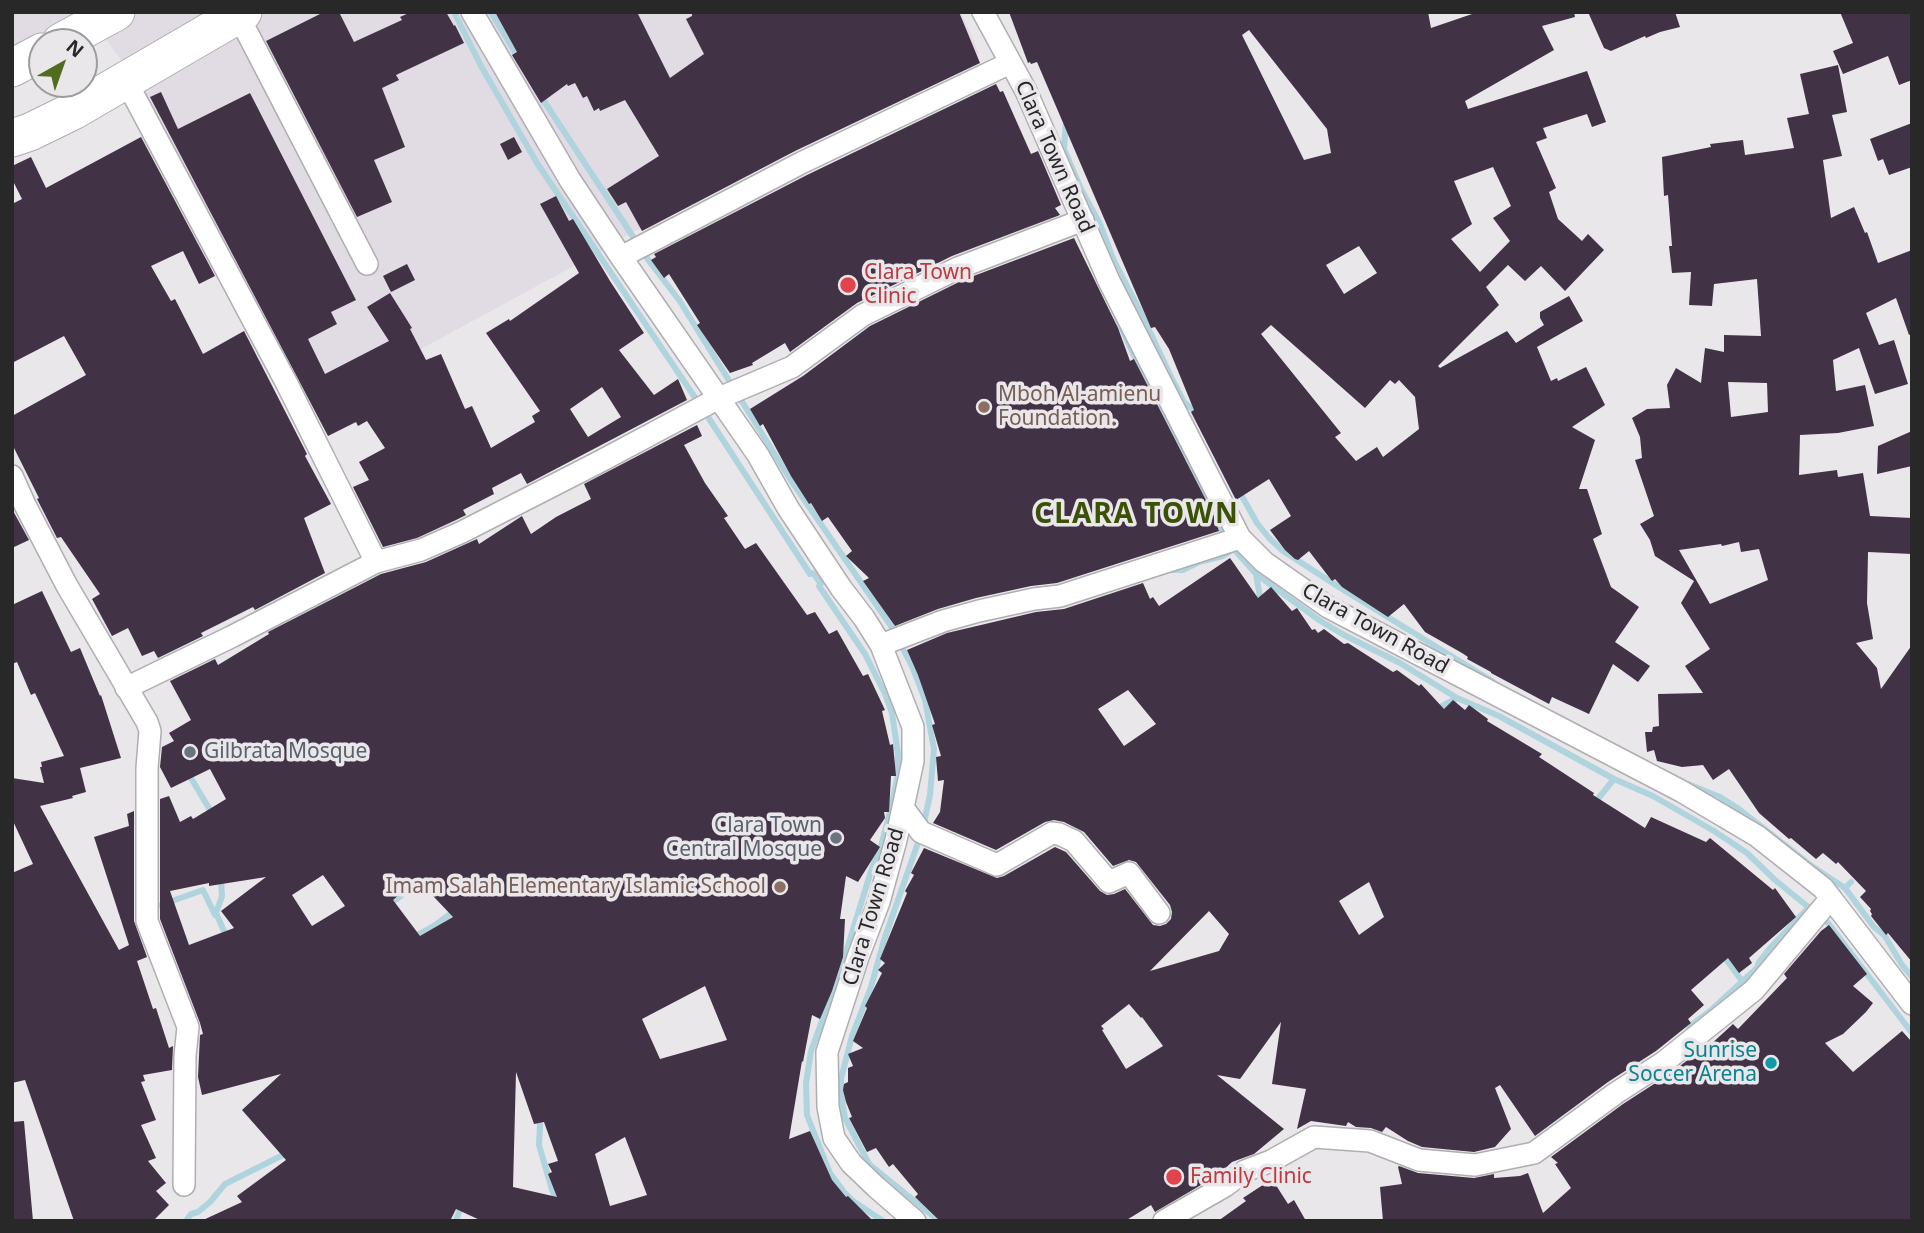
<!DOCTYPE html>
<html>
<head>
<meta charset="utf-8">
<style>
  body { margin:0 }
  #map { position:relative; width:1924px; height:1233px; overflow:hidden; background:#e9e7ea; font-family:"Noto Sans",sans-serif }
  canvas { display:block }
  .frame { position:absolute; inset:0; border:14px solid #292829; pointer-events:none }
  .north { position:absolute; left:28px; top:28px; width:70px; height:70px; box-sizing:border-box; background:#e9e7ea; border:2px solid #9c9b9d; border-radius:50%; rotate:40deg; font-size:19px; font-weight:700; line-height:28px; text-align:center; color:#292829 }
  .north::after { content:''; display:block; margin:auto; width:24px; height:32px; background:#526c1f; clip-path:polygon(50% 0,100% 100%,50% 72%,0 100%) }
</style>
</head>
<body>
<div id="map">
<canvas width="1924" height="1233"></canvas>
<div class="frame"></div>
<div class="north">N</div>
</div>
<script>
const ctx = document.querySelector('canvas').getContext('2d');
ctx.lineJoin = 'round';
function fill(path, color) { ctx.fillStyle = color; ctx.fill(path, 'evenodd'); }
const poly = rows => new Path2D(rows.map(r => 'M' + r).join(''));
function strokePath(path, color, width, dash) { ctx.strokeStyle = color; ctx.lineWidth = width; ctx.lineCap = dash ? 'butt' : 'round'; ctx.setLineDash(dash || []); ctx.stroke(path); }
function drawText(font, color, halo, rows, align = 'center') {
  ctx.font = font + ' "Noto Sans",sans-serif'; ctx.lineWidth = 7; ctx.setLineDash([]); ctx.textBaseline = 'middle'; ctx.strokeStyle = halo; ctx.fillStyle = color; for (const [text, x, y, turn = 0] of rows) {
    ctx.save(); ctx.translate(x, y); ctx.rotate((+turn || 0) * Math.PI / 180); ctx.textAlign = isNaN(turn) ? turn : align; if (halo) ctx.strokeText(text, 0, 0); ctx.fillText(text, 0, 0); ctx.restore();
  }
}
fill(poly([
  [12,12,961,12,979,54,723,189,637,230,594,255,316,406,266,326,129,71,95,24,12,64]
]), '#e1dbe4');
strokePath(poly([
  [454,12,481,66,537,163,698,402],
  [491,12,519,59],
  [540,95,649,261,679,300,792,482,891,626,912,666,925,700,934,749,930,795,923,827],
  [1066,122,1064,149,1081,189,1100,224,1114,261,1141,313,1173,381,1184,402,1198,414],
  [1117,318,1152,395,1182,452,1189,459,1225,539,1256,574,1319,620,1344,635,1400,663,1457,698,1499,716,1614,779,1653,796,1714,831,1747,853,1775,880,1828,923,1912,1033],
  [706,414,810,574,813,573,821,584,819,586,865,654,885,694,892,713,898,754,898,775,890,812,881,846,872,868,840,972,811,1051,806,1083,807,1115,830,1173,844,1192,853,1201,883,1221],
  [1239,491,1257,523,1269,538,1283,551,1342,589,1492,681],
  [1167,570,1183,570,1199,562,1223,556,1232,550],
  [1256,574,1260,597,1263,602],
  [1435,710,1457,698],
  [188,773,213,815],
  [1688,784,1720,797,1739,809,1813,867,1845,888],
  [1593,805,1614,779],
  [920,837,884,940,871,987,852,1036,841,1079,841,1094,845,1118,869,1164,939,1221],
  [221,879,222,896,216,913,227,938],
  [1851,882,1845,888,1874,927,1885,936,1902,965,1912,977],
  [388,903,397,899,411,887,417,879,415,873],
  [158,906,203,890,215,915],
  [414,937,434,926,453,912],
  [1723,955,1742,981],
  [1689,1029,1694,1023,1709,1012,1757,968,1759,962,1770,948,1809,907],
  [538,1115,540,1125,539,1145,552,1190,558,1202],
  [186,1221,191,1214,198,1212,210,1202,225,1184,287,1153],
  [456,1221,461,1206,460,1204]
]), '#b0d4de', 6);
fill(poly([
  [324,12,339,12,354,42,402,20,400,17,411,12,446,12,454,26,455,25,464,43,396,75,399,80,382,88,405,147,374,160,392,202,357,217,266,41],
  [495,12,637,12,670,78,704,54,686,19,692,16,692,12,959,12,980,63,795,151,642,231,626,202,618,206,607,189,659,156,625,100,600,111,599,108,594,111,587,96,583,98,575,83,568,86,567,84,541,103,512,55,517,52],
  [1009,12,1428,12,1431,28,1478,12,1574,12,1575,17,1542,26,1554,50,1465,101,1468,109,1587,71,1606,122,1592,127,1587,114,1543,128,1547,138,1536,142,1556,188,1549,192,1558,219,1582,241,1588,234,1604,250,1565,291,1541,266,1525,281,1508,265,1486,287,1499,305,1438,366,1440,368,1507,331,1516,343,1544,325,1540,318,1540,312,1569,296,1583,321,1537,347,1551,381,1557,378,1558,381,1586,367,1605,405,1572,427,1595,440,1579,489,1587,489,1602,534,1593,539,1611,587,1639,607,1615,642,1650,666,1638,682,1613,664,1589,714,1552,697,1549,704,1491,673,1491,672,1467,659,1468,657,1462,653,1425,632,1404,604,1388,617,1342,587,1335,579,1332,581,1309,551,1298,560,1295,559,1285,550,1270,530,1291,516,1269,479,1236,500,1191,412,1194,410,1169,349,1155,327,1151,328,1037,62,1031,64,1030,62,1028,63],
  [1249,30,1327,129,1331,153,1304,160,1242,35],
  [1493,167,1511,206,1493,218,1510,241,1480,272,1451,239,1472,224,1454,181],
  [1359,246,1377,273,1344,294,1326,265],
  [1271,325,1365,408,1390,380,1395,384,1399,380,1415,397,1419,429,1383,457,1377,447,1356,461,1335,437,1341,433,1261,334],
  [1588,12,1675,12,1680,27,1660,32,1646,38,1645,36,1611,51,1604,48],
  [1840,12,1912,12,1912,80,1899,85,1888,56,1843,74,1833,51,1853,43],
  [1838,65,1847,112,1832,115,1842,156,1823,160,1831,218,1854,207,1865,233,1867,232,1878,263,1912,250,1912,334,1909,335,1896,298,1866,313,1879,345,1894,340,1908,384,1875,394,1859,348,1833,360,1836,391,1865,385,1874,426,1838,433,1800,435,1799,475,1837,470,1838,477,1863,473,1870,516,1912,518,1912,554,1868,552,1867,603,1873,639,1856,643,1877,668,1881,689,1912,645,1912,962,1888,933,1886,935,1871,916,1872,914,1870,911,1871,909,1860,897,1866,891,1838,862,1836,864,1823,853,1816,859,1791,838,1789,839,1759,813,1729,769,1713,780,1703,765,1682,767,1657,761,1654,750,1647,752,1645,732,1652,732,1653,727,1659,726,1658,694,1703,693,1685,666,1710,649,1681,603,1694,581,1655,556,1650,540,1640,524,1654,516,1635,460,1642,458,1640,437,1632,418,1647,409,1670,408,1667,385,1676,368,1701,383,1705,348,1724,352,1724,335,1761,336,1757,279,1714,284,1712,306,1689,305,1691,272,1672,273,1669,246,1672,246,1668,195,1664,196,1662,157,1711,147,1710,144,1743,140,1745,155,1794,148,1787,118,1809,114,1800,74],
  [1728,382,1767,383,1768,412,1731,417],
  [1739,542,1741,552,1759,549,1768,580,1710,604,1679,550,1721,544,1722,546],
  [996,84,1000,92,1003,91,1031,154,1038,151,1061,205,1055,208,1060,215,952,256,857,303,790,352,785,343,752,363,753,365,730,373,697,325,700,323,669,274,664,278,651,260,656,257,654,254,807,175],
  [161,92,178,129,250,93,356,300,331,312,337,324,308,339,325,374,389,341,367,307,390,293,412,328,410,329,426,360,441,354,465,409,472,406,491,448,535,422,532,416,540,411,486,333,509,319,510,321,579,273,540,204,556,196,569,221,573,219,610,281,644,333,619,350,654,395,678,379,687,400,527,484,521,473,492,488,494,494,463,510,466,515,456,520,417,538,383,547,353,487,369,480,359,462,385,448,367,421,358,426,356,422,328,436,150,97],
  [602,387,621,417,588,437,570,409],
  [1912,123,1912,167,1889,175,1883,159,1878,161,1870,139],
  [141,137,215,276,199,284,183,251,151,266,171,301,175,299,203,354,244,331,307,454,305,456,331,504,304,518,325,573,255,610,253,607,201,633,203,636,158,658,154,651,142,656,128,628,112,636,92,599,100,594,61,537,57,538,37,499,39,498,12,444,12,416,86,375,64,336,12,363,12,204,22,199,12,179,12,166,31,157,46,188],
  [514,137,522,152,508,160,500,144],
  [1074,238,1118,328,1130,361,1134,359,1213,514,1219,531,1057,583,1031,586,976,598,938,609,895,626,863,581,869,578,846,556,852,551,828,517,822,521,811,503,809,504,791,476,763,424,760,426,750,409,803,376,870,326,963,280],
  [407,264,415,280,391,292,383,276],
  [697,425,702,436,684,445,705,483,728,516,724,518,745,549,756,543,807,615,815,612,829,634,837,630,863,676,868,674,885,710,882,711,890,745,893,744,896,776,891,776,889,812,884,812,885,818,870,840,880,847,858,882,846,876,840,919,845,919,843,957,832,991,820,1019,812,1015,803,1062,802,1061,789,1139,810,1131,832,1180,846,1197,848,1196,873,1221,482,1221,456,1209,450,1221,201,1221,242,1202,237,1196,286,1160,242,1110,281,1074,202,1095,198,1077,200,1035,203,1034,200,1023,160,919,160,799,169,796,180,822,191,816,193,819,226,799,210,769,171,788,160,767,162,747,174,741,169,733,191,720,170,681,215,659,218,665,269,634,268,632,381,574,426,562,477,539,479,544,522,516,531,534,556,517,591,499,584,484],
  [323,875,345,906,312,926,292,895],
  [266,877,221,911,234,928,189,945,170,891,209,883,209,886],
  [417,879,453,917,420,936,393,900],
  [705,986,727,1040,660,1059,642,1019],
  [516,1072,534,1124,544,1122,558,1161,548,1164,552,1172,548,1174,557,1197,513,1187],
  [625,1137,647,1195,610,1206,595,1154],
  [1912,431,1912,466,1877,474,1878,446],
  [12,509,29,540,12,548],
  [1230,558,1258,598,1271,587,1292,611,1297,608,1312,630,1315,629,1318,633,1324,629,1344,644,1348,643,1393,672,1397,670,1419,686,1421,684,1444,709,1453,700,1465,710,1469,705,1488,719,1487,721,1542,754,1539,757,1594,793,1593,795,1645,828,1651,817,1706,842,1710,838,1773,890,1775,888,1796,917,1749,958,1752,963,1739,973,1728,958,1691,990,1704,1005,1688,1019,1691,1023,1656,1051,1608,1082,1535,1136,1500,1085,1495,1088,1511,1129,1495,1147,1474,1152,1422,1147,1408,1141,1386,1127,1382,1132,1371,1128,1356,1127,1348,1122,1346,1126,1311,1121,1297,1129,1306,1089,1272,1084,1281,1022,1240,1079,1217,1075,1284,1129,1254,1154,1232,1162,1218,1175,1155,1212,1151,1205,1125,1221,940,1221,915,1197,918,1194,893,1164,889,1167,876,1148,867,1152,849,1118,852,1117,846,1102,843,1090,844,1084,848,1082,848,1068,853,1066,848,1054,863,1048,853,1041,867,1008,865,1006,882,973,878,970,885,963,880,959,907,893,905,891,914,875,911,873,924,848,997,878,1004,876,1055,847,1066,852,1100,891,1107,895,1114,894,1125,889,1153,925,1160,926,1166,924,1171,919,1172,912,1170,905,1136,862,1129,860,1113,866,1084,832,1064,822,1054,820,1045,822,996,850,933,823,940,812,944,780,938,781,936,757,941,756,932,725,935,724,918,675,907,650,947,633,1036,612,1064,609,1143,583,1150,599,1153,597,1159,606],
  [1128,690,1156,724,1124,746,1098,709],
  [1369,882,1384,917,1359,935,1339,901],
  [1209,911,1229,934,1219,951,1150,971],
  [1129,1004,1141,1018,1142,1017,1163,1046,1126,1069,1102,1030,1104,1029,1101,1026],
  [42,591,71,652,80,648,100,696,101,695,121,758,80,768,86,792,72,796,73,798,40,806,119,950,129,945,94,837,129,826,127,814,134,811,134,921,147,957,137,961,153,1009,156,1008,169,1048,173,1046,172,1070,143,1075,145,1081,141,1082,156,1120,141,1125,156,1158,148,1161,166,1183,156,1191,169,1205,153,1221,74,1221,25,1080,12,1083,12,873,33,864,12,819,12,778,44,783,40,767,42,767,41,762,64,756,35,693,31,695,17,662,12,664,12,605],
  [1829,925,1867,974,1853,986,1873,1003,1866,1012,1843,1034,1825,1043,1853,1072,1902,1031,1912,1042,1912,1221,1383,1221,1380,1187,1402,1184,1398,1167,1399,1166,1418,1173,1474,1178,1494,1174,1494,1178,1520,1176,1528,1173,1543,1213,1571,1188,1555,1164,1558,1163,1551,1157,1623,1104,1671,1073,1708,1044,1709,1046,1733,1024,1738,1029,1787,978,1784,974,1821,931],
  [24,1121,33,1221,12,1221,12,1122],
  [1272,1179,1288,1204,1294,1200,1306,1221,1218,1221,1246,1201,1243,1198]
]), '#413246');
const street = poly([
  [472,12,570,180,621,257,758,455,788,508,841,588,864,618,881,645,913,727,913,761,896,840,879,902,858,957,827,1052,828,1107,834,1138,851,1163,876,1187,915,1221],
  [983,12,1026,91,1109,281,1240,538,1264,562,1328,607,1681,791,1757,836,1823,888,1912,1004],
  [238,15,367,264],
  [126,81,287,384,376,562],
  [621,257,801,163,1010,63],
  [12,476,25,505,66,584,147,722,150,731,147,768,147,921,188,1027,185,1056,184,1185],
  [881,645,943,621,979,611,1034,599,1060,596,1240,538],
  [126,688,233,636,376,562,421,550,462,532,599,462,719,398,792,367,863,315,958,268,1083,220],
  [904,809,921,832,997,865,1052,833,1059,834,1074,841,1109,882,1129,873,1159,913],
  [1164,1221,1225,1186,1245,1171,1271,1161,1314,1137,1370,1141,1419,1160,1475,1165,1534,1153,1616,1093,1664,1062,1754,990,1831,898]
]);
const highway = poly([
  [61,42,116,12],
  [12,68,42,52],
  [12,138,30,132,73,111,243,12]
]);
strokePath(street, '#b0aeb1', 24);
strokePath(highway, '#b0aeb1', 39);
strokePath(street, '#fff', 21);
strokePath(highway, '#fff', 37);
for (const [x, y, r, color] of [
  [848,285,9,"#e0444e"],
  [984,407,7,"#8d6e63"],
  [190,752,7,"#6b7280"],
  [836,838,7,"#6b7280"],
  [780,887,7,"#8d6e63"],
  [1771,1063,7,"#0f9aa8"],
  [1174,1177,9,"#e0444e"]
]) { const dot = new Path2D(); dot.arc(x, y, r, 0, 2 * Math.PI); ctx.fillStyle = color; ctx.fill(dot); strokePath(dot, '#e9e7ea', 2.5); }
drawText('21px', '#292829', '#e9e7ea', [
  ["Clara Town Road",1054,157,66],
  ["Clara Town Road",1375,629,29],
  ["Clara Town Road",874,907,-73]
]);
drawText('21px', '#be3a42', '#e9e7ea', [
  ["Clara Town",864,273],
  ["Clinic",864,297],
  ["Family Clinic",1190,1177]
], 'left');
drawText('21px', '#785e54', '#e9e7ea', [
  ["Mboh Al-amienu",998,395],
  ["Foundation.",998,419],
  ["Imam Salah Elementary Islamic School",766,887,"right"]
], 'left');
drawText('21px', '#5b616d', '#e9e7ea', [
  ["Gilbrata Mosque",204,752],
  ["Clara Town",822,826,"right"],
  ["Central Mosque",822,850,"right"]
], 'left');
drawText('21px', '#0d838f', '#e9e7ea', [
  ["Sunrise",1757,1051],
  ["Soccer Arena",1757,1075]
], 'right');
ctx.letterSpacing = '2px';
drawText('bold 28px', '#3b5206', '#e9e7ea', [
  ["CLARA TOWN",1137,515]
]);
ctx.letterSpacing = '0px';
</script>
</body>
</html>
